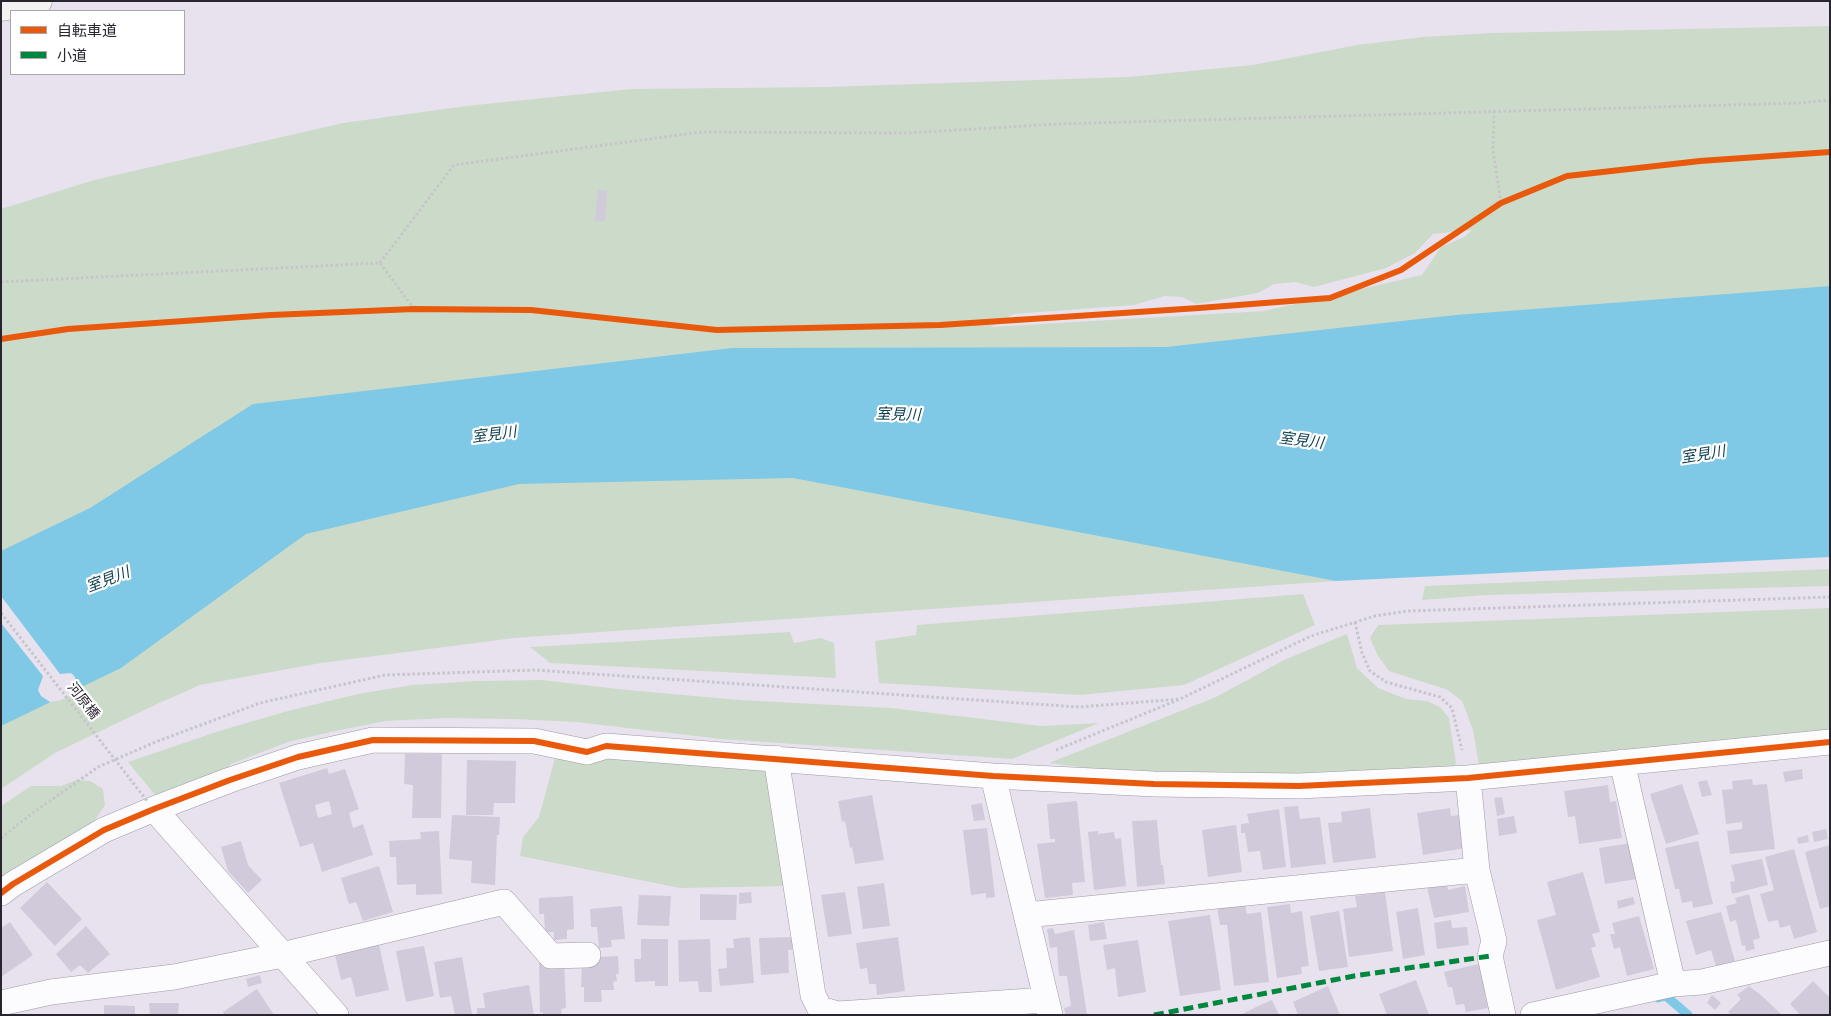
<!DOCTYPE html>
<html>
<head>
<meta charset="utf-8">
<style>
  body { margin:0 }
  #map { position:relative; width:1831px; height:1016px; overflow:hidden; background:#e8e2ef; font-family:"Noto Sans","Noto Sans JP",sans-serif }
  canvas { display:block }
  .frame { position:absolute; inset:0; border:2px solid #29252e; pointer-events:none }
  .legend { position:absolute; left:10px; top:10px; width:175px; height:65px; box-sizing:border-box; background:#fff; border:1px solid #a9a8ab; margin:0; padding:6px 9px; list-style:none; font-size:15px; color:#29252e }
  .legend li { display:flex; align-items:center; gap:10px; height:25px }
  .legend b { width:25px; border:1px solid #a9a8ab }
</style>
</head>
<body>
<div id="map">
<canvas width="1831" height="1016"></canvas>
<div class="frame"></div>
<ul class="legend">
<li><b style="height:6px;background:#e8590c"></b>自転車道</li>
<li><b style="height:6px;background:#00873e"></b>小道</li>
</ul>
</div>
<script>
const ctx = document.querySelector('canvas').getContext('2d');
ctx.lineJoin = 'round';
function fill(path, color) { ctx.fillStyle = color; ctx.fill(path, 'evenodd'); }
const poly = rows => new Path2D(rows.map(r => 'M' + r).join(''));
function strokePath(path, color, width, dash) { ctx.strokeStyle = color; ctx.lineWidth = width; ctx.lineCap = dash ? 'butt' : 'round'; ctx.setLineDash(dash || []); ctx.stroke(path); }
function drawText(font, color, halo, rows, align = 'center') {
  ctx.font = font + ' "Noto Sans","Noto Sans JP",sans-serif'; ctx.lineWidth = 4.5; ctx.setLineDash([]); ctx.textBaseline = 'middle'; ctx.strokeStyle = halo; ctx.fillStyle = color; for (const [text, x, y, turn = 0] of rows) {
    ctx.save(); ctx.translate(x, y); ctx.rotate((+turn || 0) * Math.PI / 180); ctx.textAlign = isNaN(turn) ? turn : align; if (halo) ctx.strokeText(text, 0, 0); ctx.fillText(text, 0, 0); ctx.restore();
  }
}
fill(poly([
  [1830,26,1830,301,1168,365,1,570,1,209,94,180,343,123,466,106,631,89,825,87,1128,77,1253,65,1357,45,1423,37,1490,33],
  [1472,230,1464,237,1441,247,1422,275,1264,311,990,327,1014,314,1134,305,1165,296,1182,297,1196,304,1258,293,1274,284,1295,282,1314,287,1386,268,1415,253,1433,234],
  [794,462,1142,527,1336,581,514,638,321,663,200,685,157,704,55,753,1,789,1,715,299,523,507,473],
  [1830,569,1830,586,1486,595,1422,600,1425,586],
  [1303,594,1315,625,1184,685,1080,695,879,683,875,641,916,635,917,625],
  [1830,608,1830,731,1479,765,1473,730,1462,701,1448,690,1389,671,1378,656,1370,638,1378,625],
  [790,632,794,643,821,638,834,643,836,678,550,663,530,647],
  [1347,634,1357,668,1378,688,1406,699,1427,701,1440,707,1449,718,1456,763,1452,769,1302,779,1163,778,1049,763,1216,697,1286,659],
  [542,680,627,690,740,700,891,708,1041,726,1099,723,1012,759,721,739,576,722,513,719,445,718,386,721,335,731,288,742,231,764,223,772,156,796,128,762,219,731,288,711,358,694,412,685,478,681],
  [556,754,607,754,772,769,787,886,680,888,520,856,523,837,539,817],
  [76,780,90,781,103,789,105,805,93,823,1,883,1,806,31,786,61,786]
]), '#ccdbc9');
fill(poly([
  [1830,286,1830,557,1336,581,793,478,519,484,306,534,121,668,1,726,1,551,90,508,253,404,732,348,1166,347,1456,315]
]), '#7fc9e7');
fill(poly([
  [1,596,60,674,71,673,75,677,76,686,75,693,61,700,50,702,41,696,38,690,43,676,1,623]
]), '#e8e2ef');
strokePath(poly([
  [1658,998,1666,996,1688,1015]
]), '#7fc9e7', 9);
fill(poly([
  [598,190,607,191,605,221,595,221],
  [405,754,442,754,441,818,412,818,413,785,404,784],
  [467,760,516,761,515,803,494,803,493,815,466,815],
  [327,768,329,774,345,769,359,809,349,813,353,828,363,824,373,855,322,872,313,843,300,847,279,783],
  [329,801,332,814,318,818,315,805],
  [1802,769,1803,779,1785,782,1783,772],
  [1752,779,1753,785,1767,784,1775,849,1730,854,1727,831,1742,829,1742,822,1726,824,1722,790,1733,789,1732,781],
  [1707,780,1712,795,1702,797,1698,782],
  [1682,784,1699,834,1666,844,1650,794],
  [1608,785,1610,802,1616,801,1622,838,1579,844,1575,816,1568,817,1564,791],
  [872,795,884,860,855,864,852,847,850,848,845,821,842,822,838,801],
  [1502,797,1505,814,1497,816,1494,798],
  [1077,801,1085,882,1072,883,1073,895,1045,898,1037,844,1055,842,1055,839,1050,839,1047,804],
  [982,803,985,820,974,821,971,805],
  [1298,806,1300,819,1320,817,1326,864,1291,868,1284,807],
  [1370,808,1376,858,1333,863,1328,823,1342,822,1341,812],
  [1450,808,1451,816,1460,815,1466,848,1423,855,1417,813],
  [1279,809,1286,867,1263,870,1260,851,1248,852,1245,833,1241,833,1241,824,1249,823,1247,814],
  [452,815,500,817,499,835,497,835,495,885,471,883,472,861,449,859],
  [1514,816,1517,833,1499,836,1497,819],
  [1157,820,1161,865,1163,865,1165,884,1137,887,1132,821],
  [1236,825,1242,872,1208,877,1202,830],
  [987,828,995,897,986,898,986,893,971,895,963,830],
  [1826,829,1828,839,1814,842,1812,832],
  [439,831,442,894,416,895,416,884,397,885,396,857,390,857,389,841,421,839,420,832],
  [1098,831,1098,834,1114,832,1115,839,1121,838,1126,886,1094,890,1088,832],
  [1808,835,1809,842,1798,844,1797,838],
  [241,841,248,865,262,880,248,893,228,871,221,847],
  [1698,841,1713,904,1693,908,1692,901,1682,903,1679,889,1675,889,1665,848],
  [1632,843,1637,879,1605,884,1599,848],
  [1830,845,1830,906,1820,909,1805,852],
  [1794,849,1817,932,1794,939,1790,925,1780,928,1778,920,1768,922,1760,894,1774,890,1765,857],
  [1762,859,1768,885,1732,894,1730,882,1735,881,1731,865],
  [379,866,393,912,363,921,356,902,349,904,341,878],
  [1583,872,1600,932,1592,934,1596,946,1591,948,1600,977,1556,990,1537,920,1556,915,1547,882],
  [47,882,82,919,55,946,20,908],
  [884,883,890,926,863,929,857,887],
  [1447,883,1448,890,1465,886,1469,912,1434,918,1427,887],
  [751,892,752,903,739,904,739,893],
  [845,892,852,934,828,937,821,895],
  [1385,892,1393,951,1349,957,1343,909,1357,907,1355,896],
  [700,894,737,895,736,920,700,920],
  [1749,894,1760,938,1753,940,1755,949,1746,951,1745,945,1742,946,1736,920,1730,922,1726,906,1737,903,1735,898],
  [639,895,671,896,669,926,637,925],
  [573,896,574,929,567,930,567,939,554,940,554,932,545,932,544,914,539,914,539,898],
  [1633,897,1635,904,1618,909,1617,901],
  [1245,904,1247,914,1261,912,1269,982,1234,986,1227,925,1220,925,1217,907],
  [1290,904,1291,913,1302,911,1309,966,1301,967,1302,974,1277,978,1267,907],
  [622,906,625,939,611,940,612,947,599,948,597,927,591,927,590,909],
  [1418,908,1425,955,1403,959,1396,912],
  [1339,911,1348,967,1319,971,1310,916],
  [1721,912,1735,961,1716,966,1711,950,1696,955,1686,921],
  [1210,915,1221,990,1180,996,1168,921],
  [1639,916,1654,969,1627,976,1620,947,1614,949,1610,934,1615,934,1612,923],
  [1451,920,1452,928,1467,927,1469,945,1437,949,1434,923],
  [10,922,33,955,1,977,1,928],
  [1104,922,1107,939,1090,941,1088,925],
  [86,926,110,954,88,973,80,965,71,972,56,954],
  [1053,928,1055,934,1074,930,1087,1015,1066,1015,1064,1008,1071,1006,1067,976,1059,976,1057,947,1050,948,1047,929],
  [750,937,754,983,720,986,718,969,727,968,726,948,734,948,733,939],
  [792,937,792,950,788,950,789,973,761,975,759,938],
  [898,937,905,991,877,995,876,984,869,984,867,968,860,969,856,943],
  [641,939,668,939,668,986,655,986,655,981,635,982,634,959,641,959],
  [710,939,712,992,699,992,698,981,679,982,678,940],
  [1138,940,1146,992,1118,997,1115,968,1107,970,1103,945],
  [379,945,389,990,356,997,351,977,341,980,335,955],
  [424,946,434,996,406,1002,396,951],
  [618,956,619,974,616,974,617,981,613,982,614,990,601,990,602,1002,584,1002,584,987,581,987,582,958],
  [462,957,472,1014,455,1015,451,996,440,998,434,962],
  [564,962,566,1008,561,1009,562,1015,543,1015,543,1012,540,1013,539,963],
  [1479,964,1482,976,1484,975,1489,994,1485,995,1488,1008,1466,1012,1464,1004,1456,1005,1452,987,1448,987,1444,972],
  [260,975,262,983,248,987,246,979],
  [1416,980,1429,1015,1387,1015,1379,994],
  [1813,981,1830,998,1830,1015,1800,1015,1790,1004],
  [529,985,534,1015,477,1015,477,1008,485,1008,483,993],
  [1328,986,1340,1015,1298,1015,1293,1002],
  [1749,986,1762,996,1782,1015,1731,1015,1728,1012,1741,999,1737,995],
  [257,989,274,1015,224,1015,223,1012],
  [1712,995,1721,1003,1715,1010,1707,1003],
  [1272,1000,1279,1015,1240,1015,1258,1006],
  [149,1003,179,1003,178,1015,150,1015],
  [104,1005,135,1006,135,1015,104,1015]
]), '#d1cada');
const street = poly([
  [776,758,813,995,820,1009,838,1014,1046,1000],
  [1622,762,1673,984],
  [993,776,1050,1015],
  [154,809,336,1015],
  [1477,870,1494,941,1490,956,1503,1015],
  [1,893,13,884,104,830,154,809,230,780,298,757,373,740,534,741,587,752,606,746,993,776,1154,784,1299,786,1468,778,1830,742],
  [1026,915,1477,870,1468,778],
  [1,1003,51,992,174,977,282,955,504,902,551,956,588,955],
  [1533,1015,1673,984,1702,982,1830,953]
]);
const secondary = poly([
  [1,7,38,1]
]);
strokePath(street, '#9e99a3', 26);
strokePath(secondary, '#9e99a3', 29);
strokePath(poly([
  [1494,111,1493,151,1501,203],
  [380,263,454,165,702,132,909,133,1057,124,1799,103,1830,100],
  [380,263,414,309],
  [1,282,380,263],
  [1,339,68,329,271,315,414,309,531,310,717,330,940,325,1199,308,1330,298,1401,270,1501,203,1567,176,1700,161,1830,152],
  [1355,622,1362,653,1370,671,1386,682,1440,697,1452,708,1462,750],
  [1056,750,1180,699,1311,636,1375,616,1407,611,1830,597],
  [1,838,30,815,98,767,158,741,260,703,385,675,535,670,1079,707,1180,699]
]), '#c6c5c9', 3, [2.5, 2.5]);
strokePath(street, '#fcfbfd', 25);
strokePath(secondary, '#f5f2f2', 28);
strokePath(poly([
  [1,613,148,802]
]), '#c6c5c9', 3, [2.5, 2.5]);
strokePath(poly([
  [1154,1015,1354,976,1490,956]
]), '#00873e', 5, [10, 5]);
strokePath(poly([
  [1,339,68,329,271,315,414,309,531,310,717,330,940,325,1199,308,1330,298,1401,270,1501,203,1567,176,1700,161,1830,152],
  [1,893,13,884,104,830,154,809,230,780,298,757,373,740,534,741,587,752,606,746,993,776,1154,784,1299,786,1468,778,1830,742]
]), '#e8590c', 6);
drawText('14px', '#29252e', '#fff', [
  ["河原橋",83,701,52]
]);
drawText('italic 15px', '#0b3d4c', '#fff', [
  ["室見川",898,415,1],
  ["室見川",494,435,-7],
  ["室見川",1301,441,7],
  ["室見川",1703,455,-9],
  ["室見川",108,580,-21]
]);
</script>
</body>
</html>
